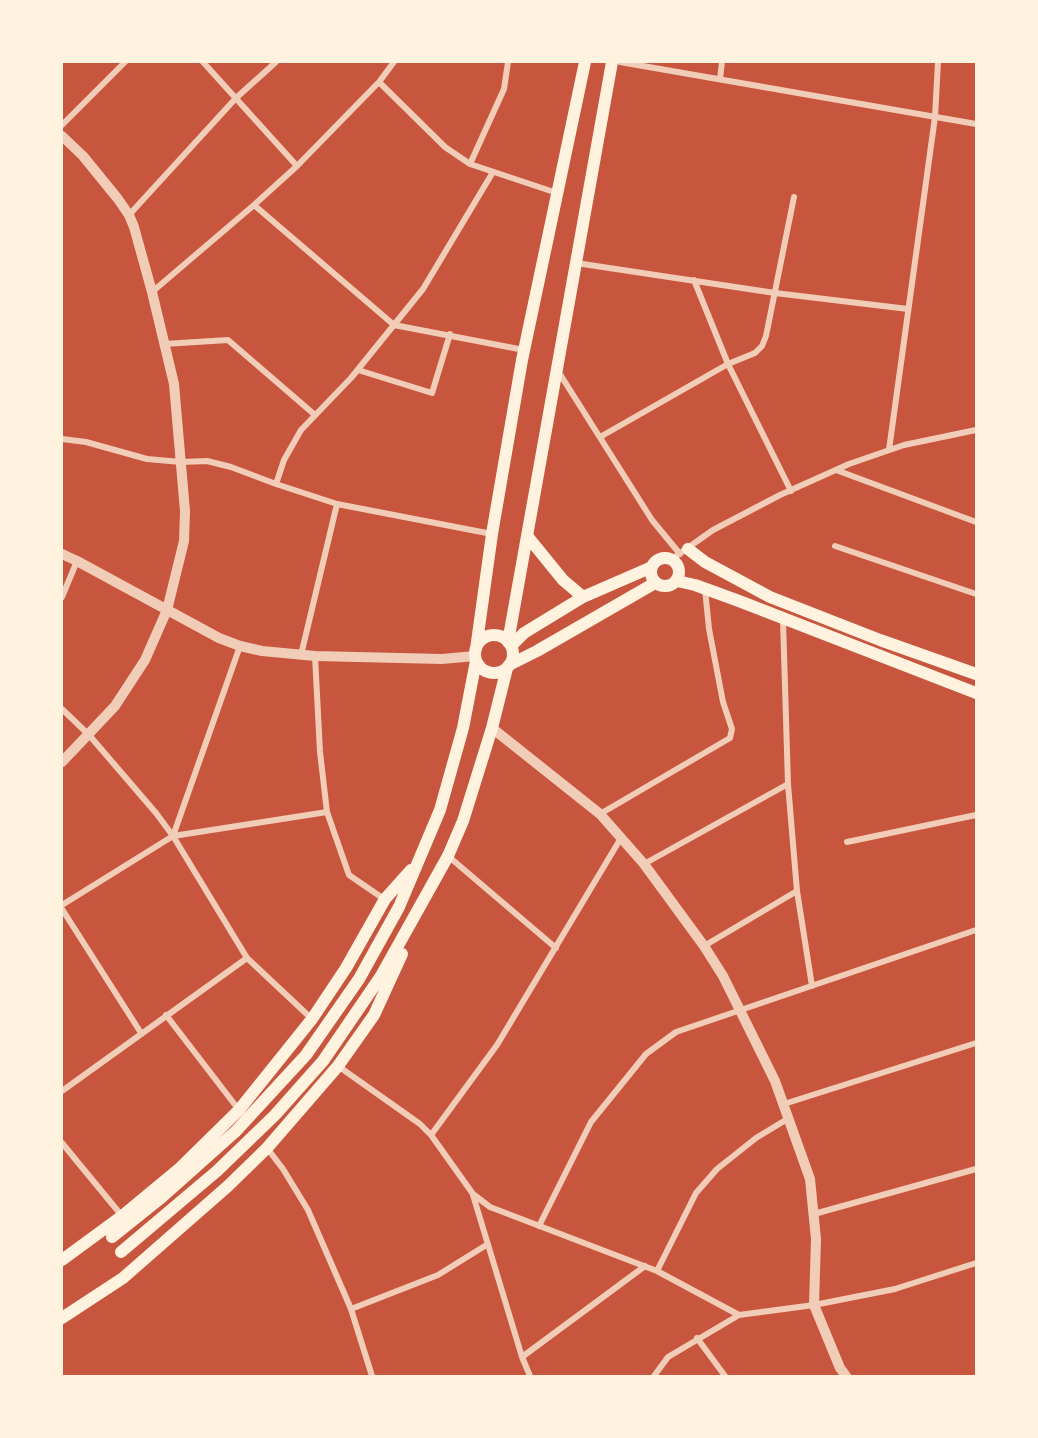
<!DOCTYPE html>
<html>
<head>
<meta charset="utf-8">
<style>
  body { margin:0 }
  #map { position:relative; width:1038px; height:1438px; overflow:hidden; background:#c8553d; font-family:Lora,serif }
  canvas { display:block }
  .frame { position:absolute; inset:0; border:63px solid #fff3e0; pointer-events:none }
</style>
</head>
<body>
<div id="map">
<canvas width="1038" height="1438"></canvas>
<div class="frame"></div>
</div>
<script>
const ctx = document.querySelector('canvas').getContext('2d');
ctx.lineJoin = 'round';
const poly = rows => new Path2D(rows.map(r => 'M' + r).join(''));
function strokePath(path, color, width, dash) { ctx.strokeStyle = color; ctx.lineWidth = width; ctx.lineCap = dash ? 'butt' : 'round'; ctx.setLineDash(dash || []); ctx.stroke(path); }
strokePath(poly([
  [203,62,297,166],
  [620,62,976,124],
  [720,79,722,62],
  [379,82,445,147,470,164,557,193],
  [62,125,125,62],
  [470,164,504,89,508,62],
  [254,205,394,325,524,350],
  [129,215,236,98,276,62],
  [576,263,775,293,908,309],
  [694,280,728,364,791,491],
  [152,292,254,205,297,166,379,82,394,62],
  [164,344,228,340,315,415],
  [358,370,432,393,450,334],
  [558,371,652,520,680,554],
  [600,437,728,364,755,353,762,346,766,336,794,197],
  [62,439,86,442,147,459,181,462,207,461,231,467,276,484,337,504,492,534],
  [889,450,935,117,938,62],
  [836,470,976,522],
  [276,484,284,460,301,430,351,378,423,289,493,172],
  [835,546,976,594],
  [672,559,713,530,780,495,849,464,904,445,976,430],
  [62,597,77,561],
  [783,620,788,784,797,891,812,986],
  [301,655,337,504],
  [315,656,320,752,327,812,349,875,384,899],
  [62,709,89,735,156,813,173,836,247,958,312,1019],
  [600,814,730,738,732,729,723,702,709,629,705,589],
  [173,836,240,646],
  [847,842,976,815],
  [448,856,556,948],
  [644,864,788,784],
  [62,905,173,836,327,812],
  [62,909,141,1033],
  [704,946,797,891],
  [166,1015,239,1110],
  [338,1066,420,1124,431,1135,473,1194,490,1207,657,1271,739,1315],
  [62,1091,247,958],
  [784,1104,976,1043],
  [431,1135,497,1045,621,838],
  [62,1143,122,1216],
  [267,1148,283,1169,308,1210,351,1309,372,1376],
  [473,1195,522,1357,530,1376],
  [814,1214,976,1169],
  [539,1226,591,1122,646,1054,676,1032,976,930],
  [657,1271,696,1193,717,1169,756,1138,789,1118],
  [351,1309,438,1275,488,1244],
  [697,1338,725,1376],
  [522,1357,645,1266],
  [654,1376,668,1357,739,1315,814,1305,895,1289,976,1263]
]), '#f1ccb7', 6);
strokePath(poly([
  [62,136,83,156,118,199,129,215,134,227,152,292,174,384,185,511,184,541,167,610,145,660,115,706,62,762],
  [62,554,77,561,219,638,240,646,262,651,315,656,442,659,475,656],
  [492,728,600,814,644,864,704,946,723,976,775,1081,810,1179,816,1239,814,1305,840,1368,846,1376]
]), '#f1ccb7', 10);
strokePath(poly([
  [528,537,563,580,583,597,652,567],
  [688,549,705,562,770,597,880,640,976,674],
  '651 572a14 14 0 1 1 28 0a14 14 0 1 1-28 0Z',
  [677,581,695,585,739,601,976,693],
  [511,646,524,633,583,597],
  [509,665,537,651,655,583]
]), '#fff3e0', 12);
strokePath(poly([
  '475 654a19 19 0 1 1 38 0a19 19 0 1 1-38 0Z',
  [508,642,612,62],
  [476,649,492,534,522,360,585,62],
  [112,1237,162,1197,236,1131,306,1055,359,979,399,907,440,810,463,728,476,661],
  [121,1252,217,1171,275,1115,323,1061,381,976,448,856,463,821,492,728,507,668],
  [62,1260,122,1216,180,1168,239,1110,312,1019,346,968,385,899,411,870],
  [62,1318,123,1278,228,1186,267,1148,338,1066,374,1015,402,954]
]), '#fff3e0', 12);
</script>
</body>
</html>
